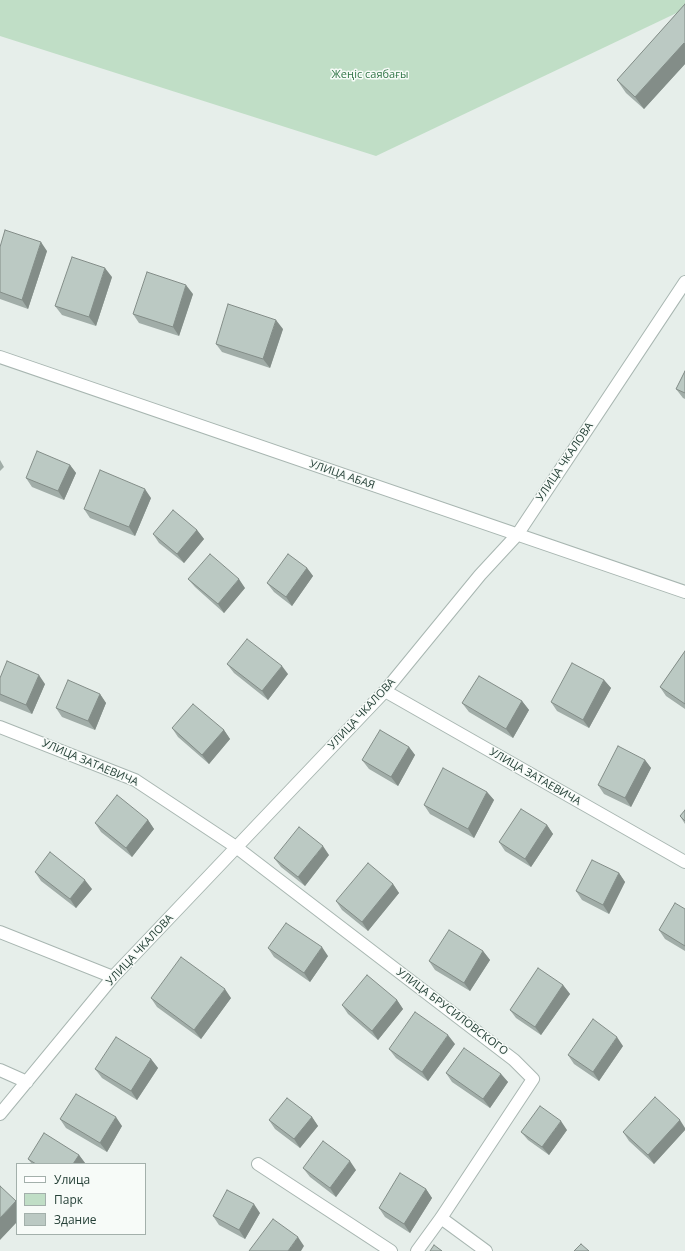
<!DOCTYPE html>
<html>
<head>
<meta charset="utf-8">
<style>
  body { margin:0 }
  #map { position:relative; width:685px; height:1251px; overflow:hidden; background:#e6eeea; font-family:"Open Sans",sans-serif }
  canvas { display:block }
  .legend { position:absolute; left:16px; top:1163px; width:130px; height:72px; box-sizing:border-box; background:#f7fbf8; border:1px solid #a3b0ab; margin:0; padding:5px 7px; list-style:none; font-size:12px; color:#254037 }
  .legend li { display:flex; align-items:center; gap:8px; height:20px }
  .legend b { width:20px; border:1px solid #a3b0ab }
</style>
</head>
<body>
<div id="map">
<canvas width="685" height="1251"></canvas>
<ul class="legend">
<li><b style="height:5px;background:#fff"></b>Улица</li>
<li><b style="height:11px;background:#c0dec6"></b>Парк</li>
<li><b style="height:11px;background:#bbc9c3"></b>Здание</li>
</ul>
</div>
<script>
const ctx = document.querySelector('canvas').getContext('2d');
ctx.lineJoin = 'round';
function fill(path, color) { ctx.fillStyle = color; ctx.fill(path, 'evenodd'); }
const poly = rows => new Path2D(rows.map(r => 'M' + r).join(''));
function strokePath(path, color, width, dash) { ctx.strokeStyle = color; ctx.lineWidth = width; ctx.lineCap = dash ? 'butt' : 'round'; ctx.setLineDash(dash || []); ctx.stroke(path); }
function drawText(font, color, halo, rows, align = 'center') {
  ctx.font = font + ' "Open Sans",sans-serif'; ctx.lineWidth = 3; ctx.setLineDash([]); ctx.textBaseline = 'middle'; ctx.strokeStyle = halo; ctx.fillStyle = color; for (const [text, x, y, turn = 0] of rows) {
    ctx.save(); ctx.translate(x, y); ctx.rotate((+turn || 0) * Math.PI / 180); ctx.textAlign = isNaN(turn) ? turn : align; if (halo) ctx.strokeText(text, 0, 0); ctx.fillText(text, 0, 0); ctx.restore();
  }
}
fill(poly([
  [0,0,685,0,685,9,376,156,0,36]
]), '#c0dec6');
const minor = poly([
  [0,357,685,592],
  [385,691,685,862],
  [0,727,135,780,236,847,514,1060,533,1079,441,1218,417,1251],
  [0,932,113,977],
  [0,1070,27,1082],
  [0,1114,113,977,385,691,480,575,517,535,685,282],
  [258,1164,391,1251],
  [441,1218,486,1251]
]);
strokePath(minor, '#a8b6b1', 14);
strokePath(minor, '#fff', 12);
fill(poly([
  [685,4,685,64,644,109,626,93,617,80],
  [0,247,47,251,28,309,0,299],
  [112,277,96,326,62,315,55,306],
  [193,294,179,336,139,323,133,314],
  [283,329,270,368,222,352,216,344],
  [685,371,685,399,683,398,676,389],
  [0,460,4,467,0,471],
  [70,465,76,473,64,500,32,487,26,478],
  [151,498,135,536,90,518,84,509],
  [197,530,204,539,184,563,159,543,153,534],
  [307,568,313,576,292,606,274,592,267,583],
  [188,579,245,588,224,613,195,587],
  [685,651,685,709,666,696,660,687],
  [227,664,288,674,268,700,234,673],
  [0,678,45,684,32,714,0,701],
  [604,680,611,688,589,728,557,711,551,702],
  [100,694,106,703,95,730,62,717,56,708],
  [522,701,529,710,513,738,469,712,462,703],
  [172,728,224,730,230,739,209,764,178,737],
  [409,747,415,755,398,786,369,769,362,760],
  [645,760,651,768,631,807,604,794,598,785],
  [487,792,494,800,474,838,430,814,424,805],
  [685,810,685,824,680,816],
  [148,820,154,829,132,857,101,832,95,823],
  [547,825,553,834,531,867,505,851,499,842],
  [329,855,305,886,281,867,274,858],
  [35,872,92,889,76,908,41,881],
  [619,873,625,882,609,914,582,900,576,891],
  [393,884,399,893,368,931,342,910,336,901],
  [685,909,685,951,665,939,659,930],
  [268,948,328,956,310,982,274,957],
  [483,951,490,960,470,991,435,970,429,961],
  [563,985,570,994,541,1035,516,1018,510,1010],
  [151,998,231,998,201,1039,157,1007],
  [397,1000,403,1009,378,1040,348,1014,342,1005],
  [455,1044,428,1081,396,1058,389,1049],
  [623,1046,599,1081,574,1064,568,1055],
  [151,1059,158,1068,137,1100,102,1078,95,1069],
  [446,1073,501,1074,508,1082,490,1108,452,1082],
  [312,1117,318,1126,300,1148,275,1129,269,1120],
  [60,1119,122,1126,107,1152,66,1128],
  [685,1128,685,1130,654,1164,629,1141,623,1132],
  [567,1130,549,1155,528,1140,521,1132],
  [79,1155,85,1163,85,1164,32,1164,28,1159],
  [303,1168,356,1170,336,1197,310,1177],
  [426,1189,432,1198,410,1233,385,1217,379,1208],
  [260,1213,245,1239,219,1225,213,1216]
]), '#a1ada8');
fill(poly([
  [684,43,685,44,685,64,644,109,635,97],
  [41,242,47,251,28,309,22,300],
  [105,268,112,277,96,326,89,317],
  [186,285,193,294,179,336,173,327],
  [276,320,283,329,270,368,263,359],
  [70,465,76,473,64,500,58,491],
  [145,489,151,498,135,536,129,527],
  [197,530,204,539,184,563,177,554],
  [307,568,313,576,292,606,286,597],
  [239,579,245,588,224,613,218,604],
  [282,666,288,674,268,700,262,691],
  [39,675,45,684,32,714,26,705],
  [604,680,611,688,589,728,583,720],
  [100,694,106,703,95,730,88,721],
  [522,701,529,710,513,738,506,729],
  [224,730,230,739,209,764,202,755],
  [409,747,415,755,398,786,391,777],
  [645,760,651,768,631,807,625,798],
  [487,792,494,800,474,838,468,829],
  [148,820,154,829,132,857,126,848],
  [547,825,553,834,531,867,525,859],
  [323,846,329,855,305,886,298,877],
  [619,873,625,882,609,914,603,905],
  [85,880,92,889,76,908,70,899],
  [393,884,399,893,368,931,362,922],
  [322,947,328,956,310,982,304,973],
  [483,951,490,960,470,991,464,983],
  [563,985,570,994,541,1035,535,1027],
  [225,989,231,998,201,1039,194,1030],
  [397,1000,403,1009,378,1040,372,1031],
  [448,1035,455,1044,428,1081,422,1072],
  [617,1037,623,1046,599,1081,593,1072],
  [151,1059,158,1068,137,1100,131,1091],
  [501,1074,508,1082,490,1108,483,1099],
  [116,1117,122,1126,107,1152,100,1143],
  [312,1117,318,1126,300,1148,294,1139],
  [680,1120,685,1128,685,1130,654,1164,648,1155],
  [561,1121,567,1130,549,1155,542,1147],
  [79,1155,85,1163,85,1164,73,1164],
  [350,1161,356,1170,336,1197,330,1188],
  [426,1189,432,1198,410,1233,404,1224],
  [16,1201,17,1203,17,1222,0,1240,0,1218],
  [254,1204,260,1213,245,1239,239,1230],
  [298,1237,304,1246,301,1251,288,1251]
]), '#838d88');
const building = poly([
  [685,4,685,44,684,43,635,97,617,80,685,4],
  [5,230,41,242,22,300,0,292,0,247,5,230],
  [72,257,105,268,89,317,55,306,72,257],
  [147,272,186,285,173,327,133,314,147,272],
  [228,304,276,320,263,359,216,344,228,304],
  [685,371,685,393,676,389,685,371],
  [37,451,70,465,58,491,26,478,37,451],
  [100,470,145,489,129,527,84,509,100,470],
  [173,510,197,530,177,554,153,534,173,510],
  [210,554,239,579,218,604,188,579,210,554],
  [288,554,307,568,286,597,267,583,288,554],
  [247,639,282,666,262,691,227,664,247,639],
  [685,651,685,704,660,687,685,651],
  [7,661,39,675,26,705,0,694,0,678,7,661],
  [572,663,604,680,583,720,551,702,572,663],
  [479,676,522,701,506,729,462,703,479,676],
  [68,680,100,694,88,721,56,708,68,680],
  [193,704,224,730,202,755,172,728,193,704],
  [380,730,409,747,391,777,362,760,380,730],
  [618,746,645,760,625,798,598,785,618,746],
  [443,768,487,792,468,829,424,805,443,768],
  [117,795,148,820,126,848,95,823,117,795],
  [521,809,547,825,525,859,499,842,521,809],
  [685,810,685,821,680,816,685,810],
  [299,827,323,846,298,877,274,858,299,827],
  [50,852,85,880,70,899,35,872,50,852],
  [592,860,619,873,603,905,576,891,592,860],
  [368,863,393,884,362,922,336,901,368,863],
  [675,903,685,909,685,946,659,930,675,903],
  [286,923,322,947,304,973,268,948,286,923],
  [449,930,483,951,464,983,429,961,449,930],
  [181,957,225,989,194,1030,151,998,181,957],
  [538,968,563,985,535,1027,510,1010,538,968],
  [367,975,397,1000,372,1031,342,1005,367,975],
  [415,1012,448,1035,422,1072,389,1049,415,1012],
  [593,1019,617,1037,593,1072,568,1055,593,1019],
  [116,1037,151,1059,131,1091,95,1069,116,1037],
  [464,1048,501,1074,483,1099,446,1073,464,1048],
  [76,1094,116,1117,100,1143,60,1119,76,1094],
  [655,1097,680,1120,648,1155,623,1132,655,1097],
  [287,1098,312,1117,294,1139,269,1120,287,1098],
  [540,1106,561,1121,542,1147,521,1132,540,1106],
  [44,1133,79,1155,73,1164,36,1164,28,1159,44,1133],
  [323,1141,350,1161,330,1188,303,1168,323,1141],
  [400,1173,426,1189,404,1224,379,1208,400,1173],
  [0,1186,16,1201,0,1218,0,1186],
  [227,1190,254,1204,239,1230,213,1216,227,1190],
  [273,1219,298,1237,288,1251,249,1251,273,1219],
  [581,1244,589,1251,574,1251,581,1244],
  [434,1245,442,1251,430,1251,434,1245]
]);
fill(building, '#bbc9c3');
strokePath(building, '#838d88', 1);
drawText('11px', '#317647', '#f7fbf8', [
  ["Жеңіс саябағы",370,75]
]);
drawText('11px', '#254037', '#f7fbf8', [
  ["УЛИЦА ЧКАЛОВА",565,462,-56],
  ["УЛИЦА АБАЯ",342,475,19],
  ["УЛИЦА ЧКАЛОВА",362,714,-47],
  ["УЛИЦА ЗАТАЕВИЧА",90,763,23],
  ["УЛИЦА ЗАТАЕВИЧА",535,777,30],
  ["УЛИЦА ЧКАЛОВА",140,950,-47],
  ["УЛИЦА БРУСИЛОВСКОГО",452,1012,37]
]);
</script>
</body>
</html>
